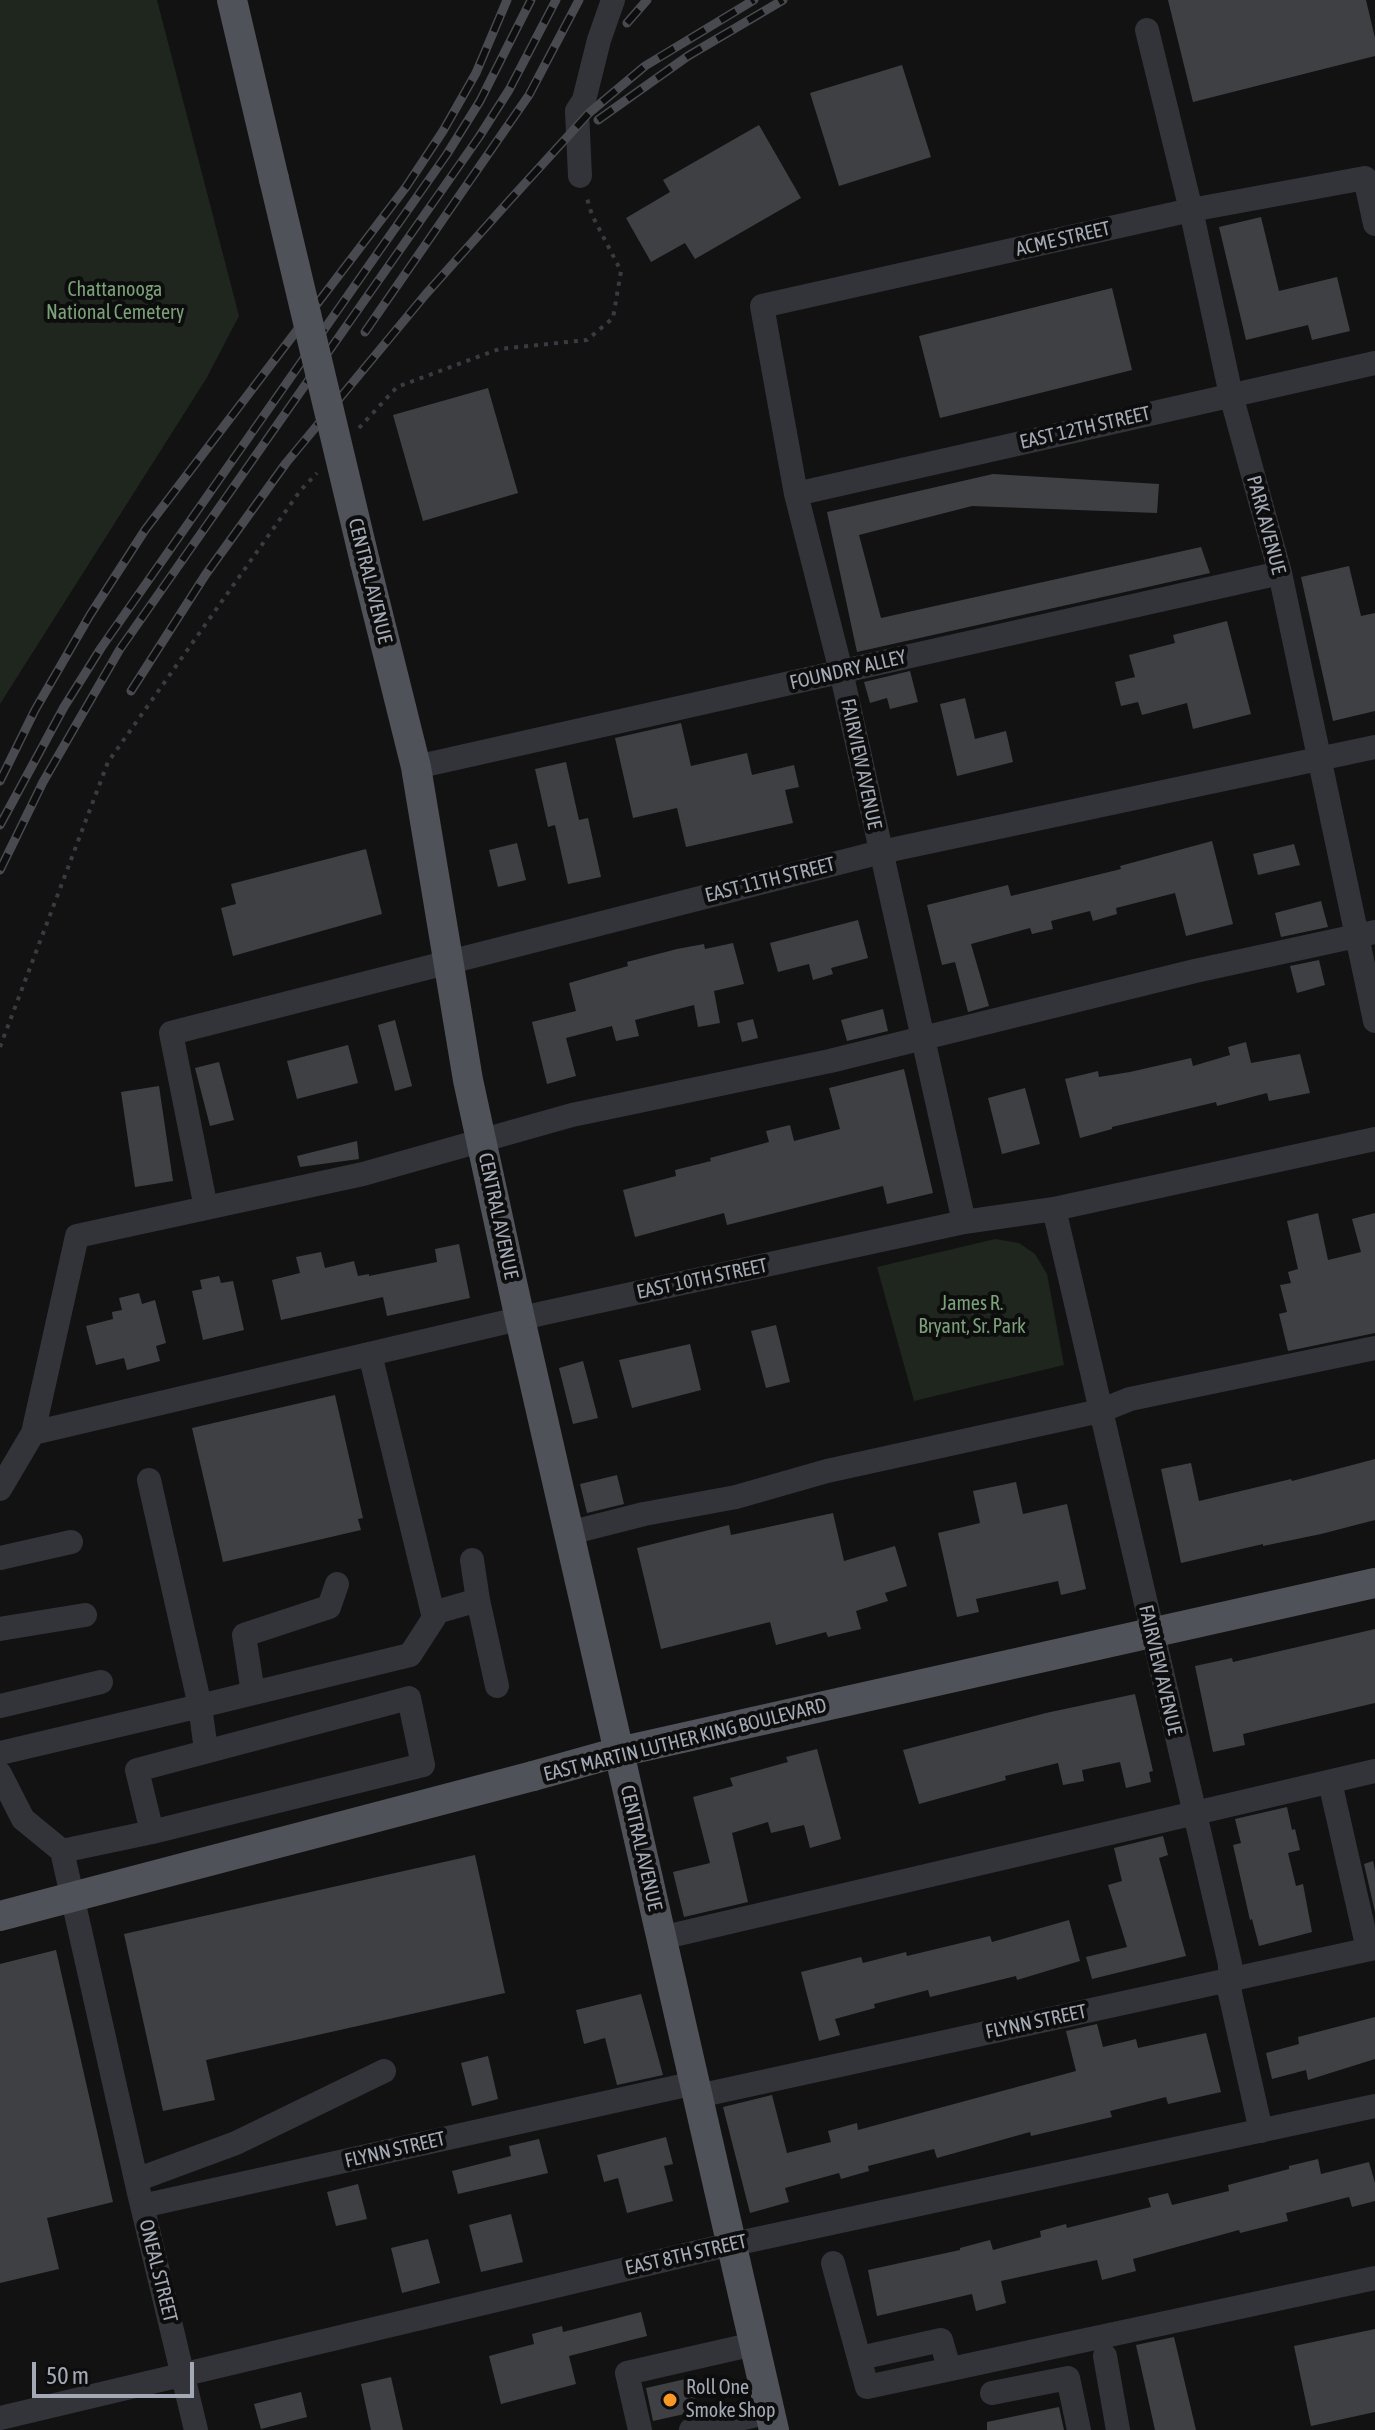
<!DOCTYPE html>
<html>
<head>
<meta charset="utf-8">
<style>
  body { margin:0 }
  #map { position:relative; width:1375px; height:2430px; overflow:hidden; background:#121213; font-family:"Asap Condensed",sans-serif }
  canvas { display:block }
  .scale { position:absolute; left:32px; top:2362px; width:162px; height:36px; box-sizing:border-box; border:4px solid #a3aab5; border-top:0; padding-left:10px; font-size:24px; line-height:28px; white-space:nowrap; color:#a3aab5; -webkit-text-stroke:6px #0d0d0e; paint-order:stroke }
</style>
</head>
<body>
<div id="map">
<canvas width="1375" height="2430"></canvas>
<div class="scale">50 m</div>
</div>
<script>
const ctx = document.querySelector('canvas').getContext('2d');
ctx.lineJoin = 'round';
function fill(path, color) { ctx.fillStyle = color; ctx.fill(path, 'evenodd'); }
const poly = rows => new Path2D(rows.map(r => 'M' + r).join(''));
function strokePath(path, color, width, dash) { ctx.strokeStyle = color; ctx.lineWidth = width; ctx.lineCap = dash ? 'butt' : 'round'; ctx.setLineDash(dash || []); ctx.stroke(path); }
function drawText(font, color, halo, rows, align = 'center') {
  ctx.font = font + ' "Asap Condensed",sans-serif'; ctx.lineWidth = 8; ctx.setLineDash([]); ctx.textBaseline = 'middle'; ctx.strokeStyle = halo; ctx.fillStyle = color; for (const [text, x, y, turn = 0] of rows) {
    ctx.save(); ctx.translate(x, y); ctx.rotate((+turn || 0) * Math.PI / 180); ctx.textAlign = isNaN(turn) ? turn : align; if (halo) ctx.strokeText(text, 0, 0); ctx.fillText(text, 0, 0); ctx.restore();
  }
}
fill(poly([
  [0,0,157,0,239,316,206,379,0,704],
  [995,1239,1019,1243,1035,1254,1047,1274,1064,1365,914,1401,877,1267]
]), '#1e261e');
fill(poly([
  [1168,0,1366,0,1375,38,1375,56,1193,102],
  [902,65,931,157,839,186,810,93],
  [759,125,801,198,695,259,685,243,651,262,626,218,670,192,663,180],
  [1261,217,1279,291,1337,277,1350,331,1312,340,1308,325,1246,340,1219,227],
  [1112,288,1132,370,940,418,919,336],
  [488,388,518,493,423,521,393,415],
  [993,474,1159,484,1157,513,972,506,859,535,881,618,1201,547,1210,573,857,652,827,512],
  [1349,566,1361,616,1375,613,1375,711,1333,721,1301,577],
  [1227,621,1251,714,1193,729,1187,703,1142,715,1138,702,1121,706,1115,682,1135,677,1129,655,1175,643,1173,635],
  [910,671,918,702,890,709,887,698,870,703,864,682],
  [965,698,975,739,1006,731,1013,762,957,776,940,704],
  [681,723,691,766,747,753,752,775,794,765,799,787,785,790,793,823,686,847,677,808,633,818,615,738],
  [566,762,579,820,588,818,601,877,568,884,555,825,548,827,535,769],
  [1212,841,1233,924,1186,936,1175,893,1116,908,1117,914,1093,921,1090,911,1051,921,1053,929,1032,934,1030,928,971,944,989,1006,968,1012,955,962,942,965,927,905,1008,885,1011,896,1121,869,1120,866],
  [517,843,526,880,498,887,489,850],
  [1294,844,1300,865,1258,875,1253,854],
  [366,849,382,914,233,956,221,908,236,904,231,884],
  [1321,901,1328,927,1281,937,1275,913],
  [858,920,868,958,831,968,833,974,813,980,809,964,778,972,770,943],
  [733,943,744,984,714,991,720,1023,698,1027,694,1005,635,1020,639,1036,616,1041,612,1026,566,1038,576,1076,547,1084,532,1022,576,1011,569,983,628,966,627,962,677,949,704,944,705,949],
  [1319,960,1325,985,1297,993,1290,966],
  [883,1009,888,1031,847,1041,841,1020],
  [753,1019,758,1038,742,1042,737,1023],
  [395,1020,412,1086,395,1091,378,1025],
  [1246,1042,1251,1063,1300,1054,1310,1093,1269,1101,1267,1093,1217,1106,1216,1102,1112,1127,1112,1129,1080,1138,1065,1079,1098,1071,1099,1077,1130,1072,1191,1058,1193,1066,1230,1055,1228,1047],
  [348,1045,358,1083,297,1099,287,1061],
  [219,1062,234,1120,210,1126,195,1068],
  [904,1069,933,1193,887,1204,883,1186,727,1225,724,1213,635,1237,623,1190,676,1176,675,1170,711,1161,710,1158,769,1142,766,1131,790,1125,794,1141,840,1129,829,1088],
  [159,1086,173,1181,135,1187,121,1092],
  [1025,1088,1040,1144,1002,1154,988,1098],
  [357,1141,359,1159,300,1167,297,1156],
  [1318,1213,1328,1260,1361,1252,1352,1219,1375,1213,1375,1333,1288,1351,1279,1314,1287,1312,1280,1285,1291,1283,1288,1272,1298,1269,1287,1221],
  [459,1244,470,1298,387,1316,383,1297,281,1320,272,1280,300,1273,296,1257,321,1252,325,1268,354,1261,358,1276,369,1274,369,1276,437,1262,435,1249],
  [219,1276,221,1283,233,1281,244,1330,203,1340,192,1291,202,1289,200,1280],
  [139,1293,142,1304,155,1300,166,1343,156,1346,160,1361,127,1370,124,1358,96,1365,86,1326,113,1319,112,1312,122,1310,119,1298],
  [776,1325,790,1382,766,1388,751,1331],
  [690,1344,701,1390,632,1408,619,1360],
  [583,1361,598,1418,573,1424,559,1368],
  [335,1395,363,1518,358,1519,361,1530,223,1562,192,1428],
  [1375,1459,1375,1520,1321,1534,1263,1546,1263,1544,1181,1563,1161,1469,1191,1463,1199,1501,1291,1479,1292,1481],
  [617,1475,624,1504,587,1513,580,1484],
  [1016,1482,1023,1514,1067,1504,1086,1589,1061,1595,1058,1581,976,1599,979,1612,957,1617,938,1533,980,1523,973,1491],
  [833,1513,844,1561,895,1546,907,1586,885,1593,888,1601,856,1611,861,1629,828,1637,826,1632,776,1645,770,1622,661,1649,637,1548,729,1525,731,1535],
  [1375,1629,1375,1703,1243,1734,1245,1745,1213,1752,1195,1666,1232,1658,1233,1662],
  [1135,1694,1153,1771,1149,1772,1151,1782,1126,1788,1120,1762,1082,1770,1084,1781,1063,1785,1058,1763,1005,1776,1006,1780,919,1804,903,1750,1046,1713],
  [817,1749,841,1839,810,1848,804,1825,771,1833,768,1822,732,1833,748,1902,684,1917,673,1872,710,1863,693,1797,733,1786,730,1778,788,1762,786,1757],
  [1287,1807,1292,1830,1295,1829,1300,1850,1288,1853,1296,1886,1303,1884,1312,1932,1259,1946,1252,1919,1250,1920,1233,1845,1241,1843,1235,1819],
  [1163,1836,1168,1855,1159,1858,1186,1956,1092,1979,1086,1957,1127,1947,1108,1885,1122,1881,1114,1848],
  [475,1855,505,1993,206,2060,215,2100,163,2111,124,1934],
  [1373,1861,1375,1871,1375,1912,1364,1864],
  [1069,1920,1080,1961,1017,1980,1016,1976,930,1997,928,1990,874,2004,875,2008,835,2019,840,2035,819,2041,801,1972,861,1957,863,1963,906,1952,907,1956,990,1936,992,1942],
  [56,1950,113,2202,47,2218,59,2269,0,2283,0,1964],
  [641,1994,663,2075,617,2085,605,2038,584,2044,576,2010],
  [1375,2017,1375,2059,1308,2080,1306,2070,1272,2079,1266,2053,1299,2044,1298,2037],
  [1097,2024,1103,2047,1136,2039,1138,2048,1206,2033,1221,2092,1168,2104,1166,2097,1110,2111,1112,2117,1031,2136,1030,2132,937,2158,934,2149,868,2166,869,2171,841,2179,839,2173,785,2188,789,2202,750,2213,723,2107,772,2095,787,2153,831,2142,828,2131,857,2123,858,2130,1076,2071,1066,2031],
  [488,2056,498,2099,472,2106,461,2063],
  [666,2137,673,2164,664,2166,673,2201,627,2213,618,2178,604,2182,597,2155],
  [539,2139,548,2173,458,2194,452,2171,511,2156,509,2146],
  [1318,2159,1321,2174,1369,2162,1375,2183,1375,2201,1352,2207,1349,2197,1286,2213,1288,2221,1240,2233,1239,2230,1133,2259,1136,2271,1102,2280,1097,2260,1001,2281,1006,2303,976,2311,972,2294,877,2316,868,2270,960,2250,960,2248,990,2240,993,2250,1041,2237,1040,2231,1066,2224,1067,2228,1151,2207,1148,2198,1168,2193,1172,2205,1229,2191,1228,2185,1289,2169,1289,2166],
  [358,2184,367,2219,336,2226,327,2192],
  [511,2214,523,2262,481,2272,469,2225],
  [428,2239,440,2283,402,2293,391,2248],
  [641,2312,647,2336,569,2356,576,2384,501,2404,489,2356,534,2344,532,2334,562,2326,563,2332],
  [1375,2329,1375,2412,1311,2426,1294,2346],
  [1174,2337,1196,2430,1155,2430,1136,2345],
  [391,2377,403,2430,371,2430,361,2384],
  [690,2378,698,2411,653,2421,646,2388],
  [301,2392,307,2417,261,2429,254,2404],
  [1059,2407,1064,2430,987,2430,987,2422]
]), '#3e4043');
strokePath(poly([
  [359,428,397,387,499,349,587,340,613,318,621,271,592,215,586,195],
  [0,1047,108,762,300,491,317,473]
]), '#393b40', 4, [4, 6]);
strokePath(poly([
  [1147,30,1191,210,1231,395,1280,573,1375,1021],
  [580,176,577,111,584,100,599,40,613,0],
  [796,494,1375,363],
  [416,767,1280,573],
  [206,1208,171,1033,881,852,1375,747],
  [1054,1209,1230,1964,1230,1993,1261,2131],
  [964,1222,841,671,796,494,762,306,1191,210,1365,178,1375,224],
  [33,1433,544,1313,964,1222,1054,1209,1375,1139],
  [149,1480,200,1706,410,1655,434,1618,370,1354],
  [0,1489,33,1433,77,1236,363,1174,572,1115,830,1061,1195,971,1375,932],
  [569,1533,644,1514,736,1497,827,1471,1100,1411,1130,1399,1375,1348],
  [0,1558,71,1542],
  [472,1560,478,1600],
  [433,1613,478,1600,497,1686],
  [0,1629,85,1615],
  [253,1693,244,1635,329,1607,337,1584],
  [0,1706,101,1682],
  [0,1753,200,1706,206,1750],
  [0,1774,23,1819,62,1851],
  [1330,1782,1368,1949],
  [152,1832,137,1770,409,1698,423,1765,152,1832,62,1851,139,2193,196,2430],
  [661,1938,1375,1771],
  [698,2096,1375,1948],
  [136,2180,236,2143,384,2071],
  [142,2206,695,2083],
  [833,2263,867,2387,1375,2278],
  [1105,2356,1118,2430],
  [860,2358,941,2340,949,2368],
  [992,2393,1068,2378,1079,2430],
  [0,2418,715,2248,1375,2106],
  [640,2430,627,2373,754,2344],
  [691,2430,770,2412]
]), '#333439', 24);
strokePath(poly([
  [232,0,274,179],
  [365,562,416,767,468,1080,520,1319,774,2430],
  [533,1776,619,1752,1375,1583]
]), '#4f5258', 30);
const rail = poly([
  [627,23,647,0],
  [598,120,688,56,783,0],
  [365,332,529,95,579,0],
  [131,691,206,574,286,463,426,294,509,201,589,113,645,66,754,0],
  [0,781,35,710,90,615,145,530,406,187,443,131,476,73,507,0],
  [0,825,64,707,101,648,447,154,480,101,531,0],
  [0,870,43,782,120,649,479,137,509,90,556,0]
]);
strokePath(rail, '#484a50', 9);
strokePath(rail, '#0d0d0e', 6, [18]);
strokePath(poly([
  [274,179,365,562],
  [0,1916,533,1776]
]), '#4f5258', 30);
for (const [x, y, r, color] of [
  [670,2400,8,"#f89825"]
]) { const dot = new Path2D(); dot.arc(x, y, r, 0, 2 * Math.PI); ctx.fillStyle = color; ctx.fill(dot); strokePath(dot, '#0d0d0e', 3); }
drawText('20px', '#a3aab5', '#0d0d0e', [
  ["ACME STREET",1063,239,-13],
  ["EAST 12TH STREET",1085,428,-13],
  ["PARK AVENUE",1266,525,75],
  ["CENTRAL AVENUE",370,581,76],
  ["FOUNDRY ALLEY",848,670,-13],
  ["FAIRVIEW AVENUE",861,764,78],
  ["EAST 11TH STREET",770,880,-14],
  ["CENTRAL AVENUE",498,1216,78],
  ["EAST 10TH STREET",702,1279,-12],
  ["FAIRVIEW AVENUE",1160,1670,77],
  ["EAST MARTIN LUTHER KING BOULEVARD",685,1740,-14],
  ["CENTRAL AVENUE",641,1848,77],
  ["FLYNN STREET",1036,2022,-12],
  ["FLYNN STREET",395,2150,-13],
  ["EAST 8TH STREET",686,2255,-13],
  ["ONEAL STREET",158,2271,76]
]);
drawText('20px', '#7ba179', '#0d0d0e', [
  ["Chattanooga",115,290],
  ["National Cemetery",115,313],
  ["James R.",972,1304],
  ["Bryant, Sr. Park",972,1327]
]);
drawText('20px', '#a3aab5', '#0d0d0e', [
  ["Roll One",686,2388],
  ["Smoke Shop",686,2411]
], 'left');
</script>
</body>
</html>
